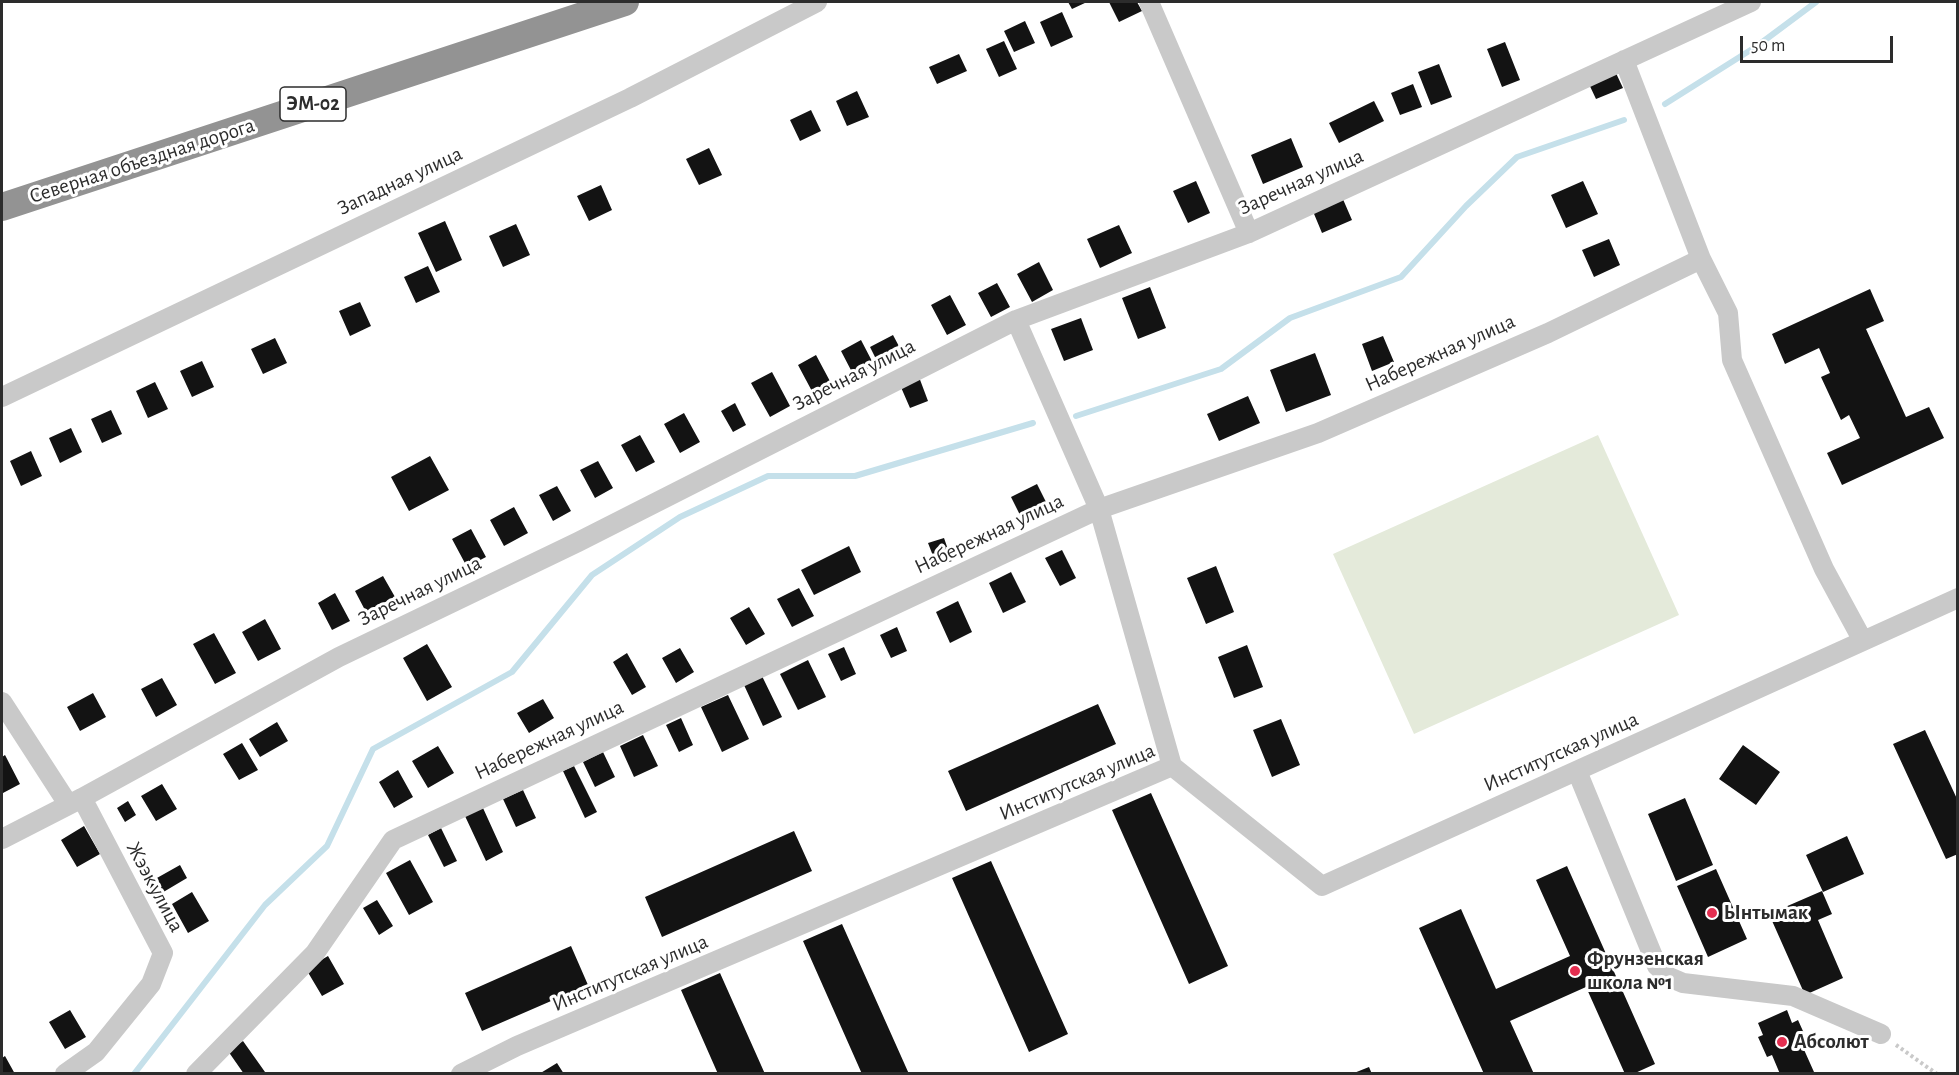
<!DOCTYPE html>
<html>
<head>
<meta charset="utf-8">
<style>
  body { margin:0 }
  #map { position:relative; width:1959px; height:1075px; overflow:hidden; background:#fff; font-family:"Alegreya Sans",sans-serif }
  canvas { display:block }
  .frame { position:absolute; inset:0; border:3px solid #2c2c2c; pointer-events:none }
  .scale { position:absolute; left:1740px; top:36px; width:153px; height:27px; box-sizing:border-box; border:3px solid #2c2c2c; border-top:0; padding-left:8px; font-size:18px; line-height:21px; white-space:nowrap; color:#2c2c2c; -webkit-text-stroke:4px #fff; paint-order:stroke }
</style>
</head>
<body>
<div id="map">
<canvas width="1959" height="1075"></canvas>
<div class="frame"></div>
<div class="scale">50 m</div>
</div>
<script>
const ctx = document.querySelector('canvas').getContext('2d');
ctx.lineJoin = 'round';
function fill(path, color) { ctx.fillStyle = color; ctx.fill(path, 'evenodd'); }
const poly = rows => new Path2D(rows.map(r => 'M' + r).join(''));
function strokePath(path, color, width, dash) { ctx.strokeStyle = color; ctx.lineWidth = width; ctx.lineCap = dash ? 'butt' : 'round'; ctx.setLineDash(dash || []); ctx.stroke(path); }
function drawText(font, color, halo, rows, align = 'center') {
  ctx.font = font + ' "Alegreya Sans",sans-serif'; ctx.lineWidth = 6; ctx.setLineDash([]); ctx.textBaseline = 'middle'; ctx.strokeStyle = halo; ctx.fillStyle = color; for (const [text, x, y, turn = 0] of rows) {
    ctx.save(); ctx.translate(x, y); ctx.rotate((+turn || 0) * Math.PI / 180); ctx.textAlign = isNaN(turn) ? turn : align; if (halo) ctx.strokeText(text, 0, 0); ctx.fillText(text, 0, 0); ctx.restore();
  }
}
fill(poly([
  [1598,435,1679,615,1414,734,1333,554]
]), '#e4eada');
strokePath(poly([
  [1665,104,1757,46,1816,2],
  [1076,416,1221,369,1290,318,1401,277,1466,206,1517,157,1624,120],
  [134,1074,265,905,327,846,373,749,512,672,592,575,680,517,768,476,855,476,1033,423]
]), '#c5e0ea', 6);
fill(poly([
  [1068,2,1087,2,1072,9],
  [1109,2,1137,2,1142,11,1119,22],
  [1062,12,1073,37,1051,47,1040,22],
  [1025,21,1035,43,1014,52,1004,31],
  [1004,41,1017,69,999,77,986,49],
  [1505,42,1520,80,1502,87,1487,49],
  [959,54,967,71,937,84,929,67],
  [1439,64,1452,97,1431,105,1418,72],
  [1615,71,1623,88,1596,99,1588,82],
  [1413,84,1422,107,1400,115,1391,93],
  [857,91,869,117,847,126,836,101],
  [1374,101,1384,121,1339,143,1329,123],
  [811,110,821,131,800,141,790,120],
  [1291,138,1303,167,1263,184,1251,155],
  [709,148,722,175,699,185,686,159],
  [1196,181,1210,213,1188,223,1173,191],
  [1583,181,1598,214,1566,228,1551,195],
  [601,185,612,210,589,221,577,196],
  [1342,197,1352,220,1322,233,1312,209],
  [445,221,462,260,436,272,418,233],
  [516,224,530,255,503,267,489,236],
  [1119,225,1132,253,1100,268,1087,239],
  [1609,239,1620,265,1594,277,1582,250],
  [1039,262,1053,290,1032,302,1017,274],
  [428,266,440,292,416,303,404,277],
  [997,283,1010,307,991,317,978,293],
  [1150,287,1166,328,1138,339,1122,298],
  [1870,289,1884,321,1866,329,1906,417,1929,407,1944,438,1842,485,1827,453,1860,438,1849,415,1841,420,1821,377,1830,373,1819,348,1785,364,1772,334],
  [950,295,966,325,947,335,931,305],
  [360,302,371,326,350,336,339,311],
  [1081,318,1093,350,1064,361,1051,329],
  [893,335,902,352,879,365,870,347],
  [1383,336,1394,362,1372,371,1362,344],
  [275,338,287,363,263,374,251,349],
  [861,340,874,365,854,376,841,351],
  [1315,353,1331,395,1286,412,1270,370],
  [816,355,832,385,814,395,798,365],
  [202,361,214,387,192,397,180,371],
  [772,372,790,406,770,417,751,383],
  [919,377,928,401,910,408,900,385],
  [155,382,168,409,148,418,136,391],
  [1248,396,1260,423,1219,441,1207,414],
  [735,403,746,425,733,432,721,411],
  [111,410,122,434,102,443,91,419],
  [684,413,700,442,680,453,664,424],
  [71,428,82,452,60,463,49,438],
  [640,435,655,462,636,472,621,445],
  [31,451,42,476,21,486,10,461],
  [430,456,449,490,409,511,391,477],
  [598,461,613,488,595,498,580,470],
  [1037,484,1049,508,1023,521,1011,497],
  [557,486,571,511,553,521,539,495],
  [514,507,528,533,504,546,490,520],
  [471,529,486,557,467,567,452,539],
  [944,538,952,561,937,566,928,543],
  [849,546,861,572,814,595,801,570],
  [1062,550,1076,578,1060,586,1045,558],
  [1216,566,1234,612,1206,624,1187,578],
  [1011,572,1026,602,1003,613,989,583],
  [383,576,395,597,366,612,355,591],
  [799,588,814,616,792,627,777,599],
  [335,593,350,621,332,630,318,603],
  [958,601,972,632,950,643,936,612],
  [749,607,765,634,746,645,730,618],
  [265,619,281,649,258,661,242,632],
  [897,627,907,651,891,658,880,635],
  [214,633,236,673,215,684,193,644],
  [427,644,452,687,427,701,403,658],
  [1247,645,1263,687,1234,698,1218,657],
  [844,647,856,674,841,681,828,654],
  [680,648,694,672,676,683,662,658],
  [627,653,646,687,632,695,613,662],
  [808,660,826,697,798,710,780,674],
  [762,676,782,717,763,726,744,685],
  [162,678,177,705,156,717,141,689],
  [93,693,106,717,80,731,67,707],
  [728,695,749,739,722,752,701,707],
  [543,699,554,718,529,733,517,713],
  [1098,704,1116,744,966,811,948,771],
  [681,718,693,745,679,752,666,725],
  [1281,719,1300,765,1272,777,1253,730],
  [277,722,288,741,260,757,249,739],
  [1925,730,1958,801,1958,854,1946,859,1893,744],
  [643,735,658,766,634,777,620,746],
  [242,743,258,770,239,780,223,754],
  [1743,745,1780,772,1756,805,1719,779],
  [438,746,454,773,428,788,412,761],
  [603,752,615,777,595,787,583,762],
  [5,755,20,784,3,793,2,757],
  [574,766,597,812,585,818,563,771],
  [398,770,413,797,394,808,379,782],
  [162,784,177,809,156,821,141,796],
  [523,790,536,818,516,827,503,799],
  [1151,793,1228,966,1189,984,1112,810],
  [1685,798,1713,865,1676,881,1648,814],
  [128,801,136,815,125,822,117,808],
  [483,808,503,852,486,861,465,816],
  [84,826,100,854,77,867,61,840],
  [441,828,457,861,444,867,428,835],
  [794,831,812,871,662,937,645,897],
  [1847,836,1864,874,1823,892,1806,855],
  [410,860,433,902,409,915,386,873],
  [991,861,1068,1034,1029,1052,952,878],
  [180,865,187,878,155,897,148,883],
  [1567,866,1655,1064,1633,1074,1625,1074,1586,987,1510,1021,1534,1074,1484,1074,1419,928,1461,909,1496,989,1570,956,1536,880],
  [1716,869,1747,939,1708,957,1677,886],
  [1822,891,1832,914,1818,920,1843,978,1805,995,1769,914],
  [192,892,209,921,188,933,172,904],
  [377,900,393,926,379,935,363,908],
  [842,924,909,1074,862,1074,803,941],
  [571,946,588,985,482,1031,465,993],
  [328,956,344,984,322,996,306,969],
  [720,973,765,1074,718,1074,681,990],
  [70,1010,86,1037,65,1049,49,1022],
  [1787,1010,1792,1023,1798,1020,1807,1040,1801,1043,1814,1072,1811,1074,1780,1074,1772,1055,1767,1057,1758,1037,1763,1035,1758,1023],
  [243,1041,265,1072,263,1074,244,1074,228,1051],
  [5,1056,15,1074,2,1074,2,1058],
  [557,1063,564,1074,539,1074],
  [1369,1067,1372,1074,1354,1074,1354,1073]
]), '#131313');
strokePath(poly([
  [1896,1045,1937,1074]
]), '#c9c9c9', 4, [3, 3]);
strokePath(poly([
  [1149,2,1249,233],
  [1701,259,1728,313,1732,360,1824,569,1863,641],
  [1016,320,1099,509,1172,766],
  [2,397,630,98,817,2],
  [2,702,68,804],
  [1172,766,1322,886,1958,598],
  [1577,771,1657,966,1669,977,1683,983,1793,996,1881,1034],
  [2,839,82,798,339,657,578,542,1016,320,1249,233,1751,2],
  [65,1074,96,1052,151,984,163,953,82,798],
  [196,1074,315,953,393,840,1099,509,1318,433,1548,333,1701,259,1624,60],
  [461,1074,517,1046,1172,766]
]), '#c9c9c9', 20);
strokePath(poly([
  [2,207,625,2]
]), '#939393', 28);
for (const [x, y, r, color] of [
  [1712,913,6,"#e42e50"],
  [1575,971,6,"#e42e50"],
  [1782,1042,6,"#e42e50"]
]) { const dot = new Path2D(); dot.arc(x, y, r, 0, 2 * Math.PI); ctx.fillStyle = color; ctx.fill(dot); strokePath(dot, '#fff', 2); }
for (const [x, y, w] of [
  [313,104,66]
]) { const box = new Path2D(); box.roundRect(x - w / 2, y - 17, w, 34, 4.5); ctx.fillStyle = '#fff'; ctx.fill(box); strokePath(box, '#2c2c2c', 1.5); }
drawText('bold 20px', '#2c2c2c', null, [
  ["ЭМ-02",313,104]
]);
drawText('21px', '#2c2c2c', '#fff', [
  ["Северная объездная дорога",142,161,-18],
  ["Западная улица",400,181,-25],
  ["Заречная улица",1301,182,-24],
  ["Набережная улица",1440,353,-24],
  ["Заречная улица",854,375,-27],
  ["Набережная улица",989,534,-25],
  ["Заречная улица",420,591,-26],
  ["Набережная улица",549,740,-25],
  ["Институтская улица",1561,752,-24],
  ["Институтская улица",1077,782,-23],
  ["Жээк улица",155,887,62],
  ["Институтская улица",630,973,-23]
]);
drawText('bold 21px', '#2c2c2c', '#fff', [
  ["Ынтымак",1724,913],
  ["Фрунзенская",1587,959],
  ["школа №1",1587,983],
  ["Абсолют",1794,1042]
], 'left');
</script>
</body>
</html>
